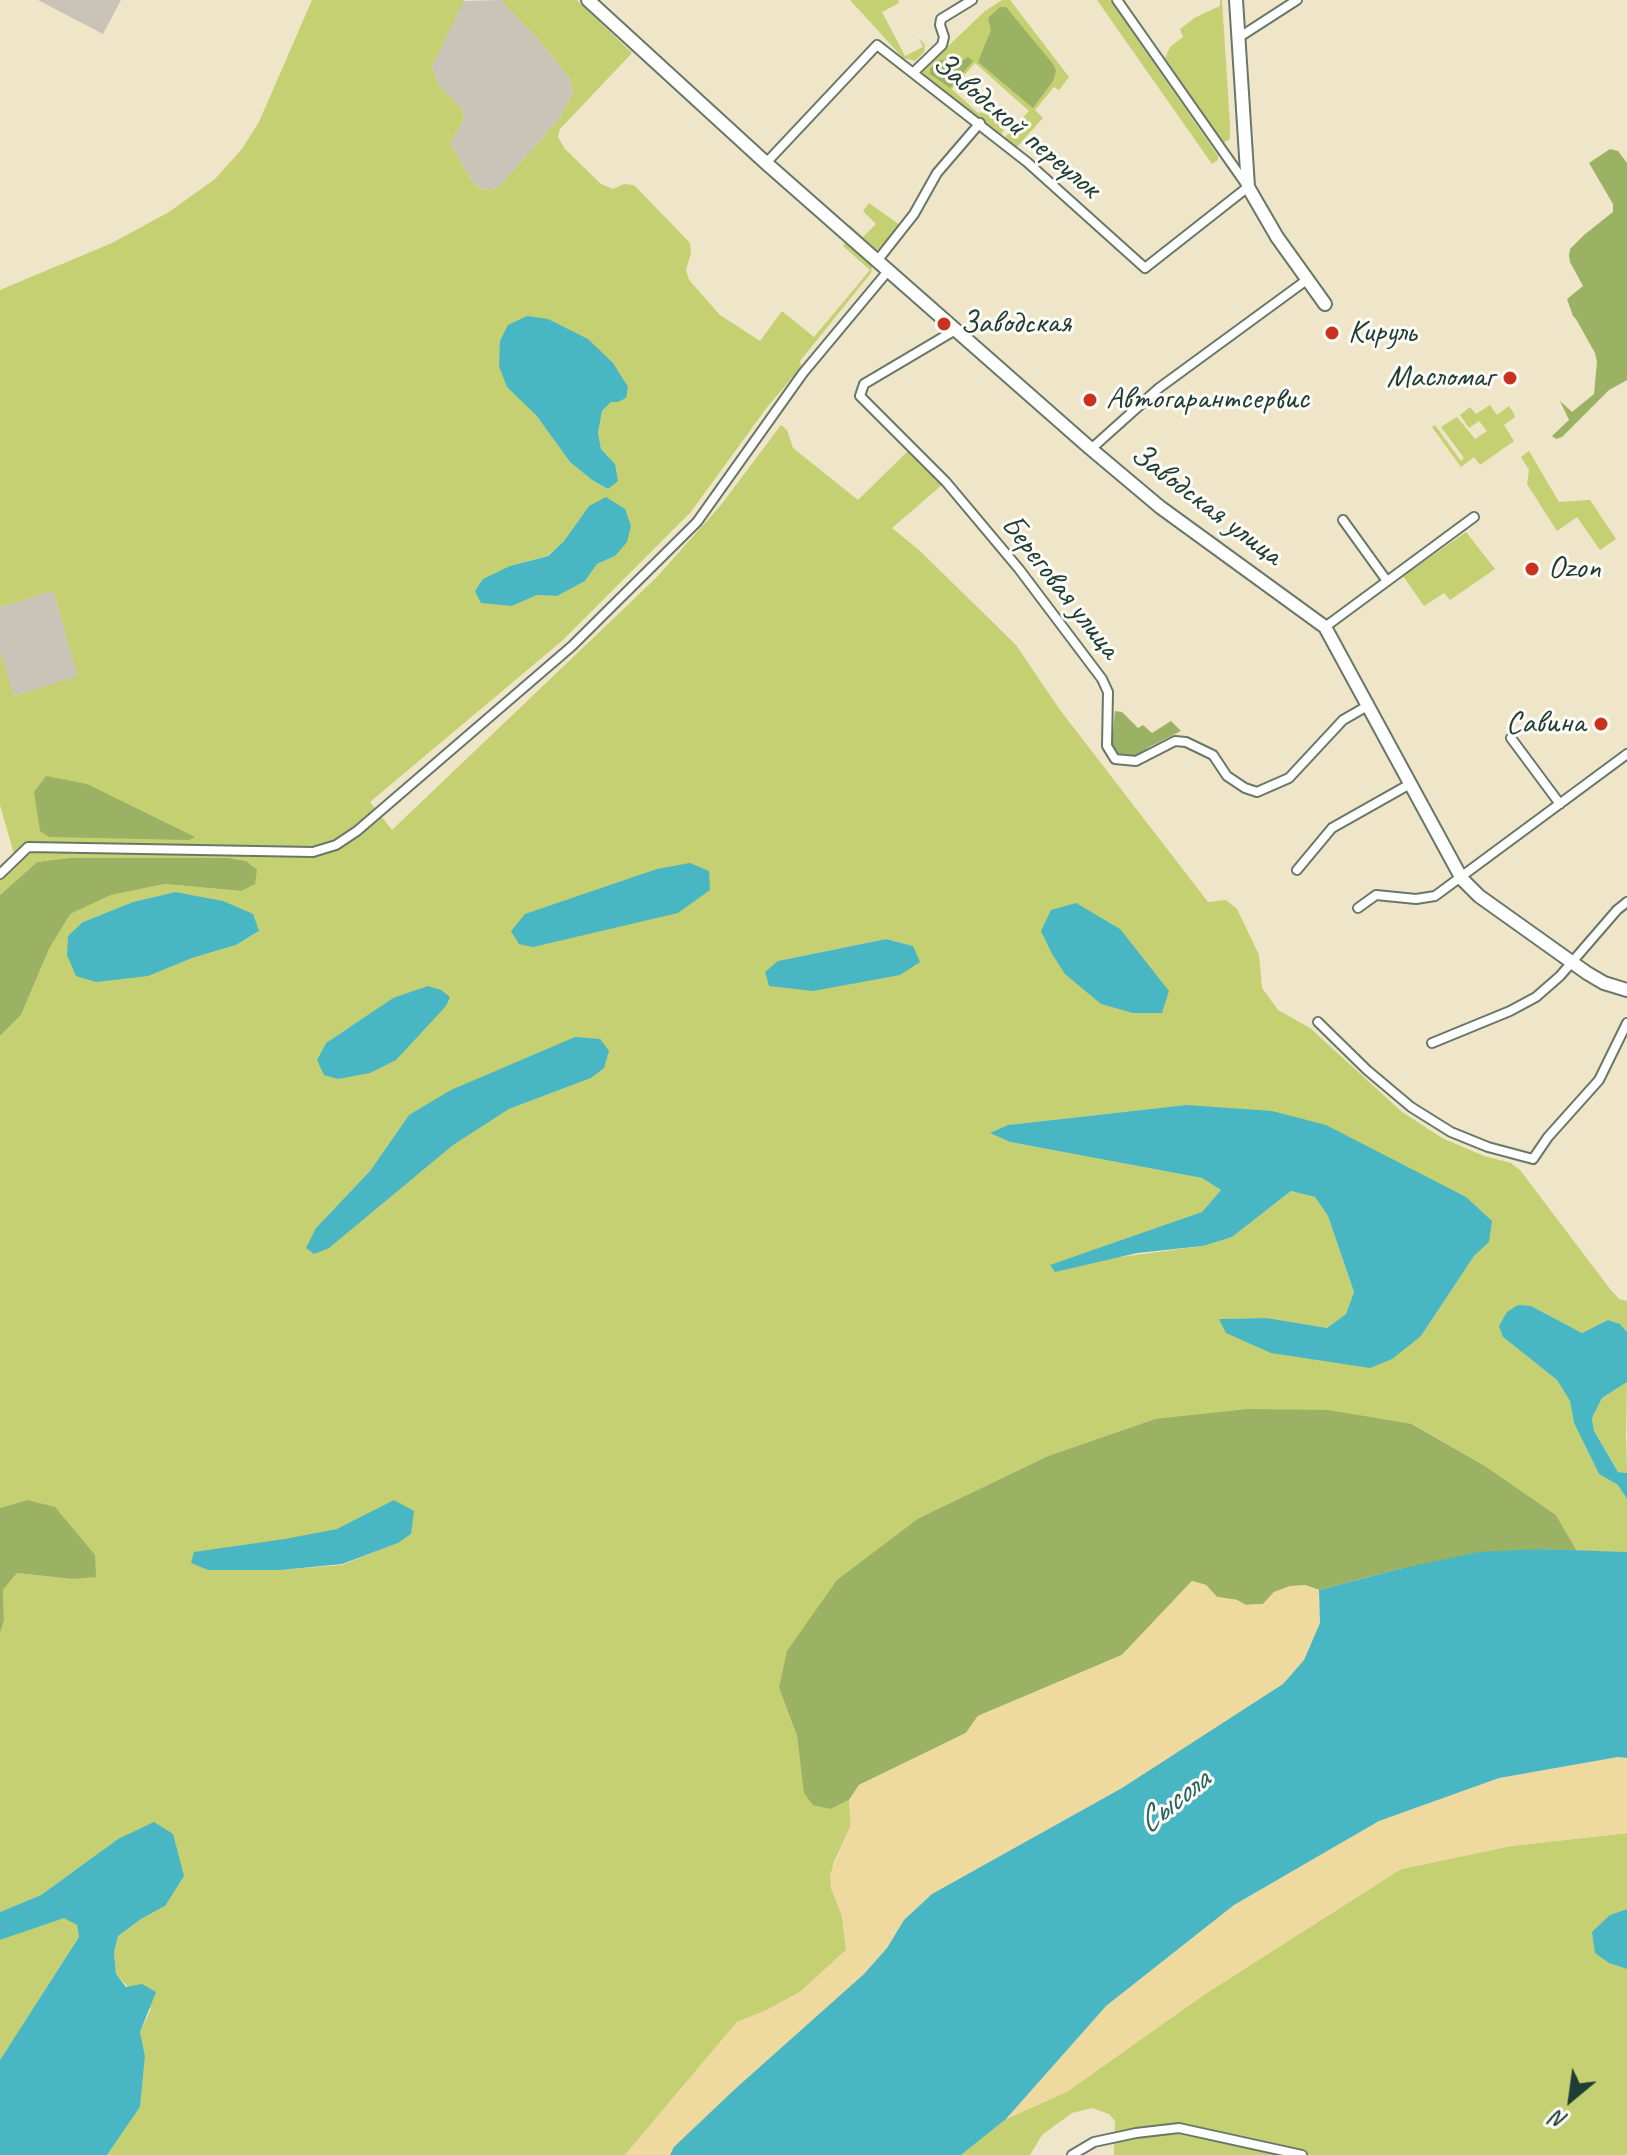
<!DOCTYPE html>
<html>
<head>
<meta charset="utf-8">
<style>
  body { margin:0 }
  #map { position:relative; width:1627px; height:2155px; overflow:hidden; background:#efe5c8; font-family:Caveat,sans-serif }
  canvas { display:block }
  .north { position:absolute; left:1531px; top:2059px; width:80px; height:80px; -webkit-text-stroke:6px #fdfcf7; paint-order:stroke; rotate:209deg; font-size:22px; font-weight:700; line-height:32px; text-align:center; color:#1f3d34 }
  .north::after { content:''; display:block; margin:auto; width:28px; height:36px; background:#1f3d34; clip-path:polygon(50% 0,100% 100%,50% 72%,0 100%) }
</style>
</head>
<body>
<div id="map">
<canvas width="1627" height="2155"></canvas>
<div class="north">N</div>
</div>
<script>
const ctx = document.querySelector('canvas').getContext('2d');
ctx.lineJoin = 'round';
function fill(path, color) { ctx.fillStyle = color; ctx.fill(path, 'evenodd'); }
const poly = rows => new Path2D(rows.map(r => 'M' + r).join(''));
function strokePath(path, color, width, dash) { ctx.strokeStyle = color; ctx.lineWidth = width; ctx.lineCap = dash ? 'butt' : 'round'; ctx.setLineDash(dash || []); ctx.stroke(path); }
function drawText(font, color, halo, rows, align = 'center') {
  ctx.font = font + ' Caveat,sans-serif'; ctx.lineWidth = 6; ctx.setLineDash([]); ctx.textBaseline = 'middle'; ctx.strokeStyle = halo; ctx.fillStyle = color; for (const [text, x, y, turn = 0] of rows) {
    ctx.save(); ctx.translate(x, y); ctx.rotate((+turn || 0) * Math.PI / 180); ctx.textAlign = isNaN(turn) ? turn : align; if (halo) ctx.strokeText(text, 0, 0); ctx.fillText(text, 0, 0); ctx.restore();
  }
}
fill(poly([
  [38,0,121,0,103,34],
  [501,0,536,37,569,77,573,92,560,118,498,188,484,190,473,183,450,143,464,119,462,109,439,86,432,67,462,1],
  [53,591,79,677,13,696,0,651,0,607]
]), '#c9c3b8');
fill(poly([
  [312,0,464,0,432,67,439,86,462,109,464,119,450,143,473,183,483,190,498,188,560,118,573,92,569,77,536,37,501,0,577,0,632,53,560,129,558,137,565,149,601,184,613,189,624,184,634,185,690,243,691,253,686,270,689,280,720,315,760,341,782,311,814,337,870,270,843,246,844,244,850,244,872,266,871,273,800,361,801,367,768,406,690,513,563,640,370,802,392,830,656,578,721,505,781,425,787,430,793,448,858,500,909,450,943,484,892,528,919,550,1016,645,1060,710,1208,902,1226,900,1237,909,1259,955,1262,988,1278,1010,1310,1028,1402,1112,1442,1138,1484,1156,1511,1163,1520,1170,1610,1289,1619,1299,1627,1301,1627,1332,1620,1324,1608,1320,1582,1333,1531,1306,1503,1337,1557,1380,1570,1401,1574,1423,1599,1474,1618,1485,1627,1499,1627,1552,1577,1551,1556,1515,1485,1466,1413,1424,1155,1419,1048,1456,919,1518,779,1688,797,1736,805,1793,829,1809,849,1800,851,1825,833,1864,831,1888,842,1916,846,1950,800,1992,765,2011,737,2022,625,2155,107,2155,140,2107,145,2056,140,2032,151,2009,116,1975,114,1952,118,1936,141,1919,165,1906,118,1839,41,1895,0,1912,0,1633,4,1621,3,1590,17,1573,72,1579,96,1576,27,1500,0,1508,0,1036,21,1015,49,949,69,914,111,895,165,884,241,891,227,858,69,858,37,862,0,895,0,867,14,854,0,805,0,651,14,696,78,676,53,591,0,607,0,290,112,243,169,212,215,179,242,149,259,122],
  [626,398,611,402,602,411,598,433,601,449,615,464,608,489,592,480,570,462,536,415],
  [589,506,615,556,597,564,585,581,557,596,537,595,512,606,510,566,547,556,564,541],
  [175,892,258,932,236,945,192,958,83,922,133,902],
  [886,939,913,946,778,961],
  [393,998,446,1006,426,1025,317,1060,326,1043],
  [591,1078,509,1109,316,1228,370,1171,409,1115],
  [1186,1105,1489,1242,1474,1256,1421,1336,1219,1319,1267,1318,1327,1328,1346,1314,1354,1292,1328,1216,1315,1197,1291,1191,1232,1237,1203,1246,1051,1266,1202,1212,1221,1190,1202,1178,1010,1142,991,1133,1008,1125],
  [337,1529,411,1534,397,1543,342,1565,281,1570,208,1570,191,1562],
  [850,0,898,0,899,3,882,12,905,56,923,47,919,38,925,45,924,52,915,61,903,58],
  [1002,0,1010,0,1069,77,1059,90,1054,87,1035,110,1043,118,1015,149,1005,137,1029,111,975,63,952,89,978,113,986,112,1002,126,1004,130,1001,135,922,73,924,69,985,11],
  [1097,0,1110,0,1218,156,1218,160,1212,164],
  [1220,0,1222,0,1230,125,1230,139,1223,143,1165,58,1170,47,1183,37,1180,29,1196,17,1220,6],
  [869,203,900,225,882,247,875,251,847,228,850,225,863,237,876,224,863,211],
  [1490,405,1497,415,1509,406,1514,414,1515,417,1504,425,1514,441,1480,465,1474,457,1461,467,1432,427,1435,425,1461,461,1464,458,1441,427,1457,417,1475,439,1487,431,1479,421,1469,428,1460,415,1470,407,1476,414],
  [1529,451,1559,502,1590,500,1616,539,1600,550,1577,517,1557,531,1527,484,1529,470,1521,457],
  [1466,532,1495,569,1450,600,1444,593,1424,606,1403,576],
  [1627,1382,1626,1436,1627,1473,1618,1472,1594,1431,1592,1418,1602,1398],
  [1627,1833,1627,1909,1610,1915,1609,1963,1627,1969,1627,2155,1114,2155,1115,2121,1109,2114,1092,2108,1072,2113,1042,2135,1030,2155,961,2155,1006,2119,1066,2092,1205,1994,1401,1869,1511,1846],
  [64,1917,77,1925,79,1937,0,2060,0,1940]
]), '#c4d072');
fill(poly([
  [1000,7,1006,7,1053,64,1056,71,1053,81,1033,108,978,62,991,30,988,18],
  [968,57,973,61,950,88,930,74,930,69,937,61,944,60,954,66],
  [1610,149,1618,151,1627,163,1627,380,1609,390,1562,437,1556,439,1552,436,1569,420,1560,401,1572,412,1594,394,1597,362,1595,353,1576,319,1573,316,1567,299,1583,286,1570,262,1569,256,1570,249,1584,235,1613,212,1613,204,1589,163],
  [1115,711,1122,712,1138,728,1143,725,1152,733,1171,721,1181,731,1149,747,1134,758,1116,755,1112,742],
  [46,776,87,784,195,837,189,840,49,837,40,831,34,792],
  [69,858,227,858,246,861,257,870,255,884,241,891,165,884,111,895,70,914,49,949,21,1015,0,1036,0,895,37,862],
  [1248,1409,1328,1410,1412,1424,1485,1466,1556,1515,1577,1551,1539,1549,1399,1569,1319,1590,1305,1585,1274,1592,1263,1604,1245,1605,1237,1600,1217,1597,1206,1585,1192,1581,1122,1655,978,1716,966,1733,859,1785,849,1800,830,1809,813,1805,804,1793,797,1736,779,1688,787,1651,837,1580,919,1518,1048,1456,1155,1419],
  [27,1500,55,1507,95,1555,96,1577,72,1579,17,1573,3,1590,4,1621,0,1633,0,1508]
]), '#9bb264');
fill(poly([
  [1192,1581,1206,1585,1217,1597,1237,1600,1246,1605,1263,1604,1274,1592,1290,1586,1305,1585,1319,1590,1320,1623,1304,1660,1282,1685,1122,1788,932,1894,904,1920,887,1948,864,1974,735,2089,675,2147,670,2155,625,2155,737,2022,765,2011,800,1992,846,1950,842,1916,831,1888,830,1874,851,1825,849,1800,859,1785,966,1733,978,1716,1122,1655],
  [1618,1757,1627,1758,1627,1833,1511,1846,1401,1869,1205,1994,1067,2092,1006,2119,1106,2006,1234,1905,1379,1821,1499,1778]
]), '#eeda9e');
fill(poly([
  [527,316,548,319,588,339,613,363,628,387,626,398,618,402,611,402,602,411,598,433,601,449,615,464,618,481,608,489,592,480,570,462,536,415,507,387,499,366,500,341,508,325],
  [606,497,625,509,631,526,627,542,615,556,597,564,585,581,557,596,537,595,512,606,481,603,475,591,483,579,510,566,548,556,564,541,589,506],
  [690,863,709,871,710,890,678,913,533,947,519,944,511,931,525,914,657,869],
  [175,892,223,901,253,914,259,931,236,945,192,958,148,976,96,982,76,976,67,955,68,936,83,922,133,902],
  [1076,903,1120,929,1169,991,1162,1013,1133,1013,1101,1004,1065,974,1052,954,1041,931,1051,910],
  [886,939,913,946,920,962,900,975,813,991,769,986,765,972,778,961],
  [428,986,441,990,450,997,446,1006,396,1060,370,1073,338,1079,324,1075,317,1060,326,1043,393,998],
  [575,1037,600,1039,609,1051,604,1068,591,1078,509,1109,453,1145,329,1248,314,1254,306,1248,316,1228,370,1171,409,1115,451,1090],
  [1186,1105,1272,1111,1326,1125,1466,1197,1492,1221,1489,1242,1474,1256,1421,1336,1392,1359,1370,1368,1271,1353,1226,1333,1219,1319,1267,1318,1327,1328,1346,1314,1354,1292,1328,1216,1315,1197,1291,1191,1232,1237,1203,1246,1137,1253,1055,1272,1050,1265,1202,1212,1221,1190,1202,1178,1010,1142,990,1133,1008,1125],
  [1518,1305,1531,1306,1582,1333,1608,1320,1620,1324,1627,1332,1627,1382,1602,1398,1592,1418,1594,1431,1618,1472,1627,1473,1627,1499,1618,1485,1599,1474,1574,1423,1570,1401,1557,1380,1503,1337,1499,1326,1507,1312],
  [394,1500,414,1511,411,1534,398,1543,342,1564,281,1570,208,1570,191,1563,194,1552,285,1539,337,1529],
  [1539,1549,1627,1552,1627,1758,1618,1757,1499,1778,1379,1821,1234,1905,1106,2006,1006,2119,961,2155,670,2155,674,2147,735,2089,864,1974,887,1948,904,1920,932,1894,1122,1788,1283,1684,1304,1660,1320,1623,1319,1590,1399,1569,1479,1552],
  [154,1822,173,1834,184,1876,165,1906,141,1919,118,1936,114,1952,116,1974,126,1987,142,1984,156,1992,140,2032,145,2056,140,2107,107,2155,0,2155,0,2060,79,1937,77,1925,64,1918,0,1940,0,1912,41,1895,118,1839],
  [1627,1909,1627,1969,1609,1963,1595,1953,1592,1932,1610,1915]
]), '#48b6c3');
const street = poly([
  [1238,38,1297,0],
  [914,72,942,45,944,37,940,25,941,19,972,0],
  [766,163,877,45,1027,162,1145,268,1248,187,1117,0],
  [877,261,914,214,937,173,980,123],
  [957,329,864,384,860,396,946,482,1019,569,1102,679,1108,692,1107,746,1115,759,1136,761,1175,741,1186,742,1213,755,1227,776,1245,788,1257,792,1289,778,1343,720,1369,705],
  [1091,449,1159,388,1308,279],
  [1343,520,1387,581],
  [1325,627,1474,517],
  [1511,738,1560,804],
  [1297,870,1332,828,1410,784],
  [0,874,28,847,313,852,336,845,357,831,572,646,697,522,803,373,888,271],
  [1358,908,1376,895,1416,899,1435,896,1627,754],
  [1318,1022,1367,1070,1411,1107,1451,1132,1488,1147,1533,1159,1548,1137,1599,1080,1627,1023],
  [1432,1043,1510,1011,1536,997,1560,976,1617,910,1627,902],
  [1072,2155,1094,2142,1136,2133,1179,2128,1302,2155]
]);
const secondary = poly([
  [588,0,766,163,1091,449,1160,507,1325,627,1462,879,1479,896,1587,973,1604,983,1627,990],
  [1236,0,1248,187,1277,237,1325,304]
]);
strokePath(street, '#687868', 12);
strokePath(secondary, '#687868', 16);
strokePath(street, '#fff', 8);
strokePath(secondary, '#fff', 12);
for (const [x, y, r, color] of [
  [944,324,8,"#c8321e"],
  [1332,333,8,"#c8321e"],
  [1510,378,8,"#c8321e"],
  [1090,400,8,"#c8321e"],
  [1532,569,8,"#c8321e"],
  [1601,724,8,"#c8321e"]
]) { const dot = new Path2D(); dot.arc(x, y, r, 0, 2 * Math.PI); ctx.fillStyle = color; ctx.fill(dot); strokePath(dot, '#fdfcf7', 3); }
drawText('32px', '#1f3d34', '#fdfcf7', [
  ["Заводской переулок",1016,126,40],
  ["Заводская улица",1206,505,37],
  ["Береговая улица",1060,587,52]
]);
drawText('32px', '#1f3d34', '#fdfcf7', [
  ["Заводская",960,324],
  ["Кируль",1348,333],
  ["Масломаг",1494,378,"right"],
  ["Автогарантсервис",1106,400],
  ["Ozon",1548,569],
  ["Савина",1585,724,"right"]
], 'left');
drawText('italic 34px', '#2b615f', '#fdfcf7', [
  ["Сысола",1174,1802,-38]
]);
</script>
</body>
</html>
